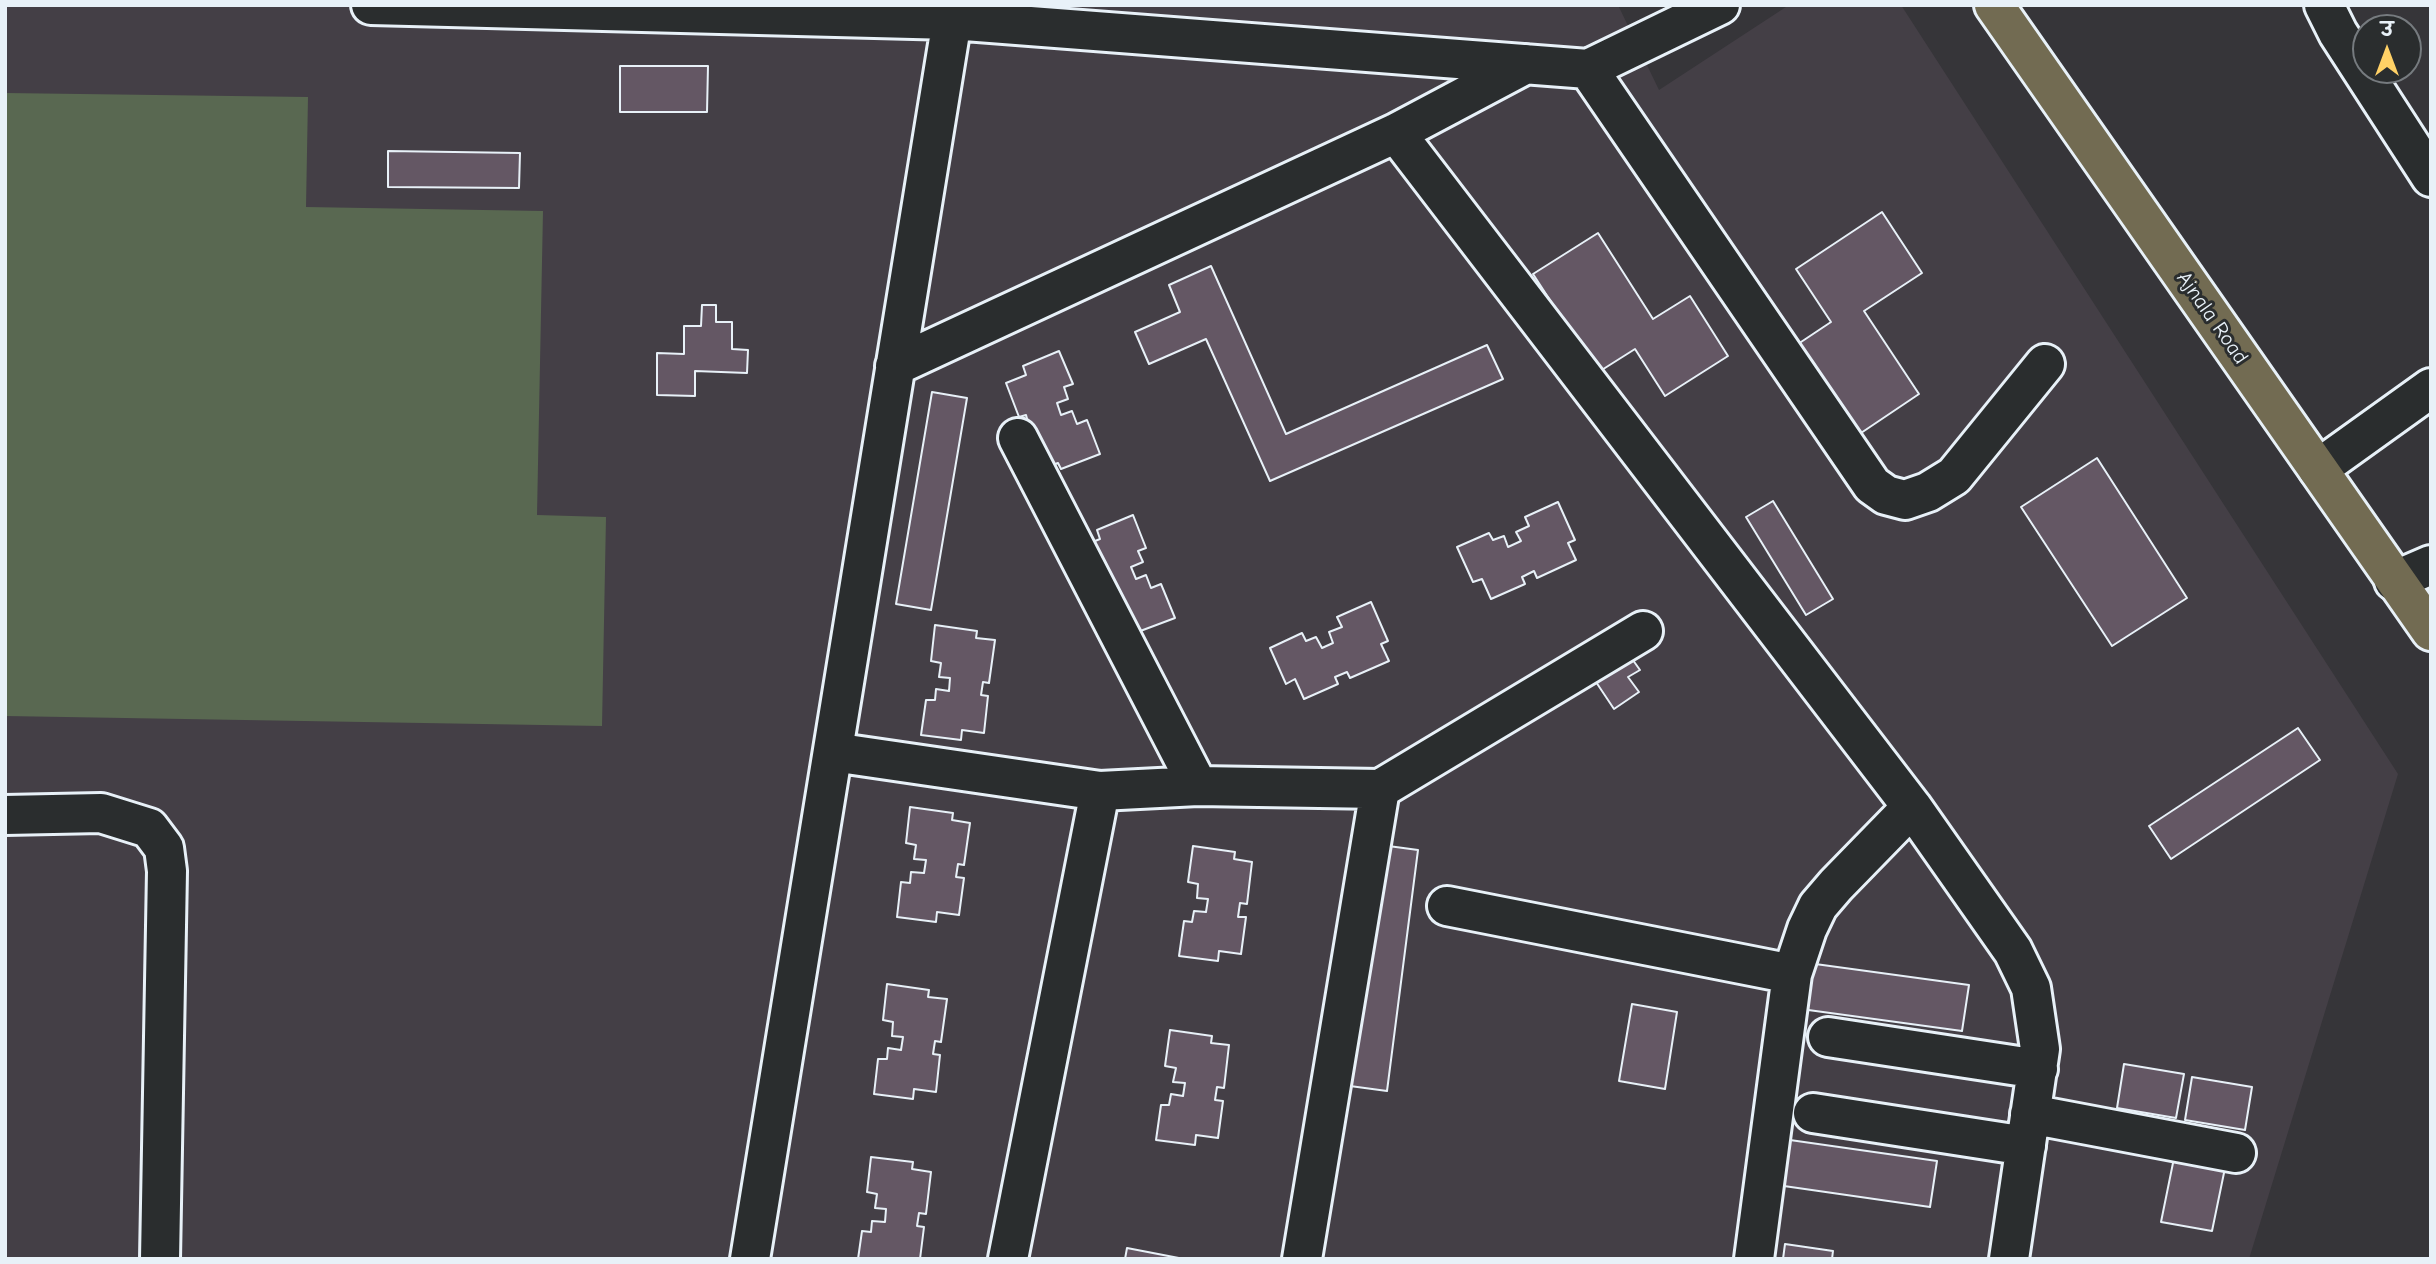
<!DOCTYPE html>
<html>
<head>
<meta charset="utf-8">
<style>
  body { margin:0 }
  #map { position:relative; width:2436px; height:1264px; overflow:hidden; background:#363539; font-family:"Comic Neue","Playpen Sans Deva",sans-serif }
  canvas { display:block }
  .frame { position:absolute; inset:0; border:7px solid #e8f1f8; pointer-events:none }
  .north { position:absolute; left:2352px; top:14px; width:70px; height:70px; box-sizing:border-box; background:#2a2d2e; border:2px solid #767b7f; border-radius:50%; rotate:0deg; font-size:19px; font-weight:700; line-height:28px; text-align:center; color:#e8f1f8 }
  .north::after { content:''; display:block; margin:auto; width:24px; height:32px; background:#ffd166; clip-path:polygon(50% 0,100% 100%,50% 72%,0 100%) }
</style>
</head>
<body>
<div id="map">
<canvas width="2436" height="1264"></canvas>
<div class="frame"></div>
<div class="north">उ</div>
</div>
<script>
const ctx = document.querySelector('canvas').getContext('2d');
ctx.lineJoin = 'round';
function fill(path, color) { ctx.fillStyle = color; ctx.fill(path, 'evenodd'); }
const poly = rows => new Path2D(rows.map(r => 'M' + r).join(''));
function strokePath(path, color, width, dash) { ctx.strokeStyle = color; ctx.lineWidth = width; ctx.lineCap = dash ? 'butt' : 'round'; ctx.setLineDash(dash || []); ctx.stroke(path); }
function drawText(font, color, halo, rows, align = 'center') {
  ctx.font = font + ' "Comic Neue",sans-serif'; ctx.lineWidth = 6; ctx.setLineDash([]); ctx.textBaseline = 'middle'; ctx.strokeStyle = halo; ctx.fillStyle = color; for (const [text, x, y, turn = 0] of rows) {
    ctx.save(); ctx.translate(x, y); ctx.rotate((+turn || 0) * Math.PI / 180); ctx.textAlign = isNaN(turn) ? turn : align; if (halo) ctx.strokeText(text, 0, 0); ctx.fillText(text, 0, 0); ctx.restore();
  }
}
fill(poly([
  [5,5,1618,5,1659,90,1789,5,1901,5,2398,774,2249,1259,5,1259]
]), '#443f46');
fill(poly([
  [5,93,308,97,306,207,543,211,537,515,606,517,602,726,5,716]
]), '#596851');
const building = poly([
  [620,66,708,66,707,112,620,112,620,66],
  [388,151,520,153,519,188,388,187,388,151],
  [1882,212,1922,273,1864,311,1919,394,1858,435,1798,344,1831,322,1796,269,1882,212],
  [1598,233,1653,319,1690,296,1728,356,1665,396,1635,349,1597,373,1533,274,1598,233],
  [1211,266,1286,434,1487,345,1503,379,1270,481,1206,339,1149,364,1135,332,1180,312,1169,285,1211,266],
  [702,305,716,305,716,322,732,322,732,349,748,350,747,373,695,371,695,396,657,395,657,353,684,354,684,326,701,326,702,305],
  [1059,351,1073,384,1064,387,1068,399,1057,403,1061,415,1072,411,1077,424,1087,420,1100,454,1061,469,1058,463,1041,469,1026,415,1019,417,1006,383,1026,375,1023,366,1059,351],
  [932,392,967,398,931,610,896,604,932,392],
  [2097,458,2187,598,2112,646,2021,507,2097,458],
  [1773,501,1833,599,1806,615,1746,517,1773,501],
  [1558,502,1575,540,1568,543,1576,560,1537,578,1534,571,1522,577,1525,584,1491,599,1482,579,1473,582,1457,547,1489,533,1493,540,1504,536,1508,547,1521,541,1516,532,1529,526,1525,517,1558,502],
  [1133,515,1146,548,1138,551,1143,562,1131,567,1136,579,1146,575,1151,588,1161,584,1175,618,1135,633,1080,547,1100,539,1097,530,1133,515],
  [1371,602,1388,641,1381,644,1389,661,1350,678,1347,672,1335,677,1338,684,1304,699,1295,679,1286,684,1270,648,1302,633,1306,641,1316,637,1322,648,1333,643,1329,632,1342,627,1337,617,1371,602],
  [935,625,977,631,976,638,995,640,989,683,983,682,981,695,988,696,984,733,962,730,961,740,921,735,926,700,935,700,936,689,949,691,950,678,939,677,941,663,931,661,935,625],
  [1630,656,1640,670,1628,677,1639,692,1614,709,1594,679,1630,656],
  [2298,728,2320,760,2171,859,2149,826,2298,728],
  [910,807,953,813,952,820,970,823,964,865,958,864,956,877,964,878,959,915,937,912,936,922,897,917,901,882,910,883,911,872,924,873,926,860,914,859,916,845,906,843,910,807],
  [1381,845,1418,850,1387,1091,1350,1086,1381,845],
  [1193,846,1235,852,1234,859,1252,862,1247,904,1240,903,1238,917,1246,917,1241,954,1219,951,1218,961,1179,956,1184,921,1192,922,1194,911,1206,912,1208,899,1197,898,1198,884,1188,882,1193,846],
  [1808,963,1969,985,1962,1031,1801,1009,1808,963],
  [887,984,929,990,928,997,947,999,941,1042,935,1041,933,1054,940,1055,936,1092,914,1089,913,1099,874,1094,878,1059,887,1059,888,1048,901,1050,903,1037,892,1036,893,1022,883,1020,887,984],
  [1632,1004,1677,1012,1665,1089,1619,1081,1632,1004],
  [1170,1030,1212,1036,1211,1043,1229,1045,1224,1088,1217,1087,1215,1100,1223,1101,1218,1138,1196,1135,1195,1145,1156,1140,1161,1105,1169,1105,1171,1094,1183,1096,1185,1083,1173,1082,1176,1068,1165,1066,1170,1030],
  [2124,1064,2184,1074,2176,1118,2117,1108,2124,1064],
  [2192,1077,2252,1087,2245,1130,2185,1120,2192,1077],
  [1776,1138,1937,1161,1930,1207,1770,1184,1776,1138],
  [871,1157,913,1162,912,1169,931,1172,926,1214,919,1213,917,1226,924,1227,920,1259,858,1259,862,1231,871,1232,872,1221,885,1222,886,1209,875,1208,877,1194,867,1192,871,1157],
  [2174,1158,2225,1168,2212,1231,2161,1222,2174,1158],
  [1785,1244,1833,1251,1832,1259,1783,1259,1785,1244],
  [1127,1248,1184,1259,1125,1259,1127,1248]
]);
fill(building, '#645764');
strokePath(building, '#e8f1f8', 2);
const minor = poly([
  [371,5,952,20,1588,69,1720,5],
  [2324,5,2338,33,2431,177],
  [1588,69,1872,485,1886,495,1905,500,1928,492,1954,476,2045,364],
  [1396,133,1912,807,2013,951,2031,988,2040,1049,2009,1259],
  [895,366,1396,133,1526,64],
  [1018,438,1198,786],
  [2318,469,2431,388],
  [2394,581,2431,565],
  [833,752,1100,791,1198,786,1380,789,1643,631],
  [5,815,101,813,149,828,164,848,167,871,160,1259],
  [1447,906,1792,974],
  [1828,1037,2038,1069],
  [1813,1113,2026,1146],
  [2030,1114,2236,1153],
  [750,1259,952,20],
  [1008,1259,1100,791],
  [1302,1259,1380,789],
  [1754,1259,1792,974,1807,929,1818,906,1836,885,1912,807]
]);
const highway = poly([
  [1994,5,2431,631]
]);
strokePath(minor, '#e8f1f8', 44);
strokePath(highway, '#e8f1f8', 44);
strokePath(minor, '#2a2d2e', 38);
strokePath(highway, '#726b52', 38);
drawText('21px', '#e8f1f8', '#2a2d2e', [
  ["Ajnala Road",2212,318,55]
]);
</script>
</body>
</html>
